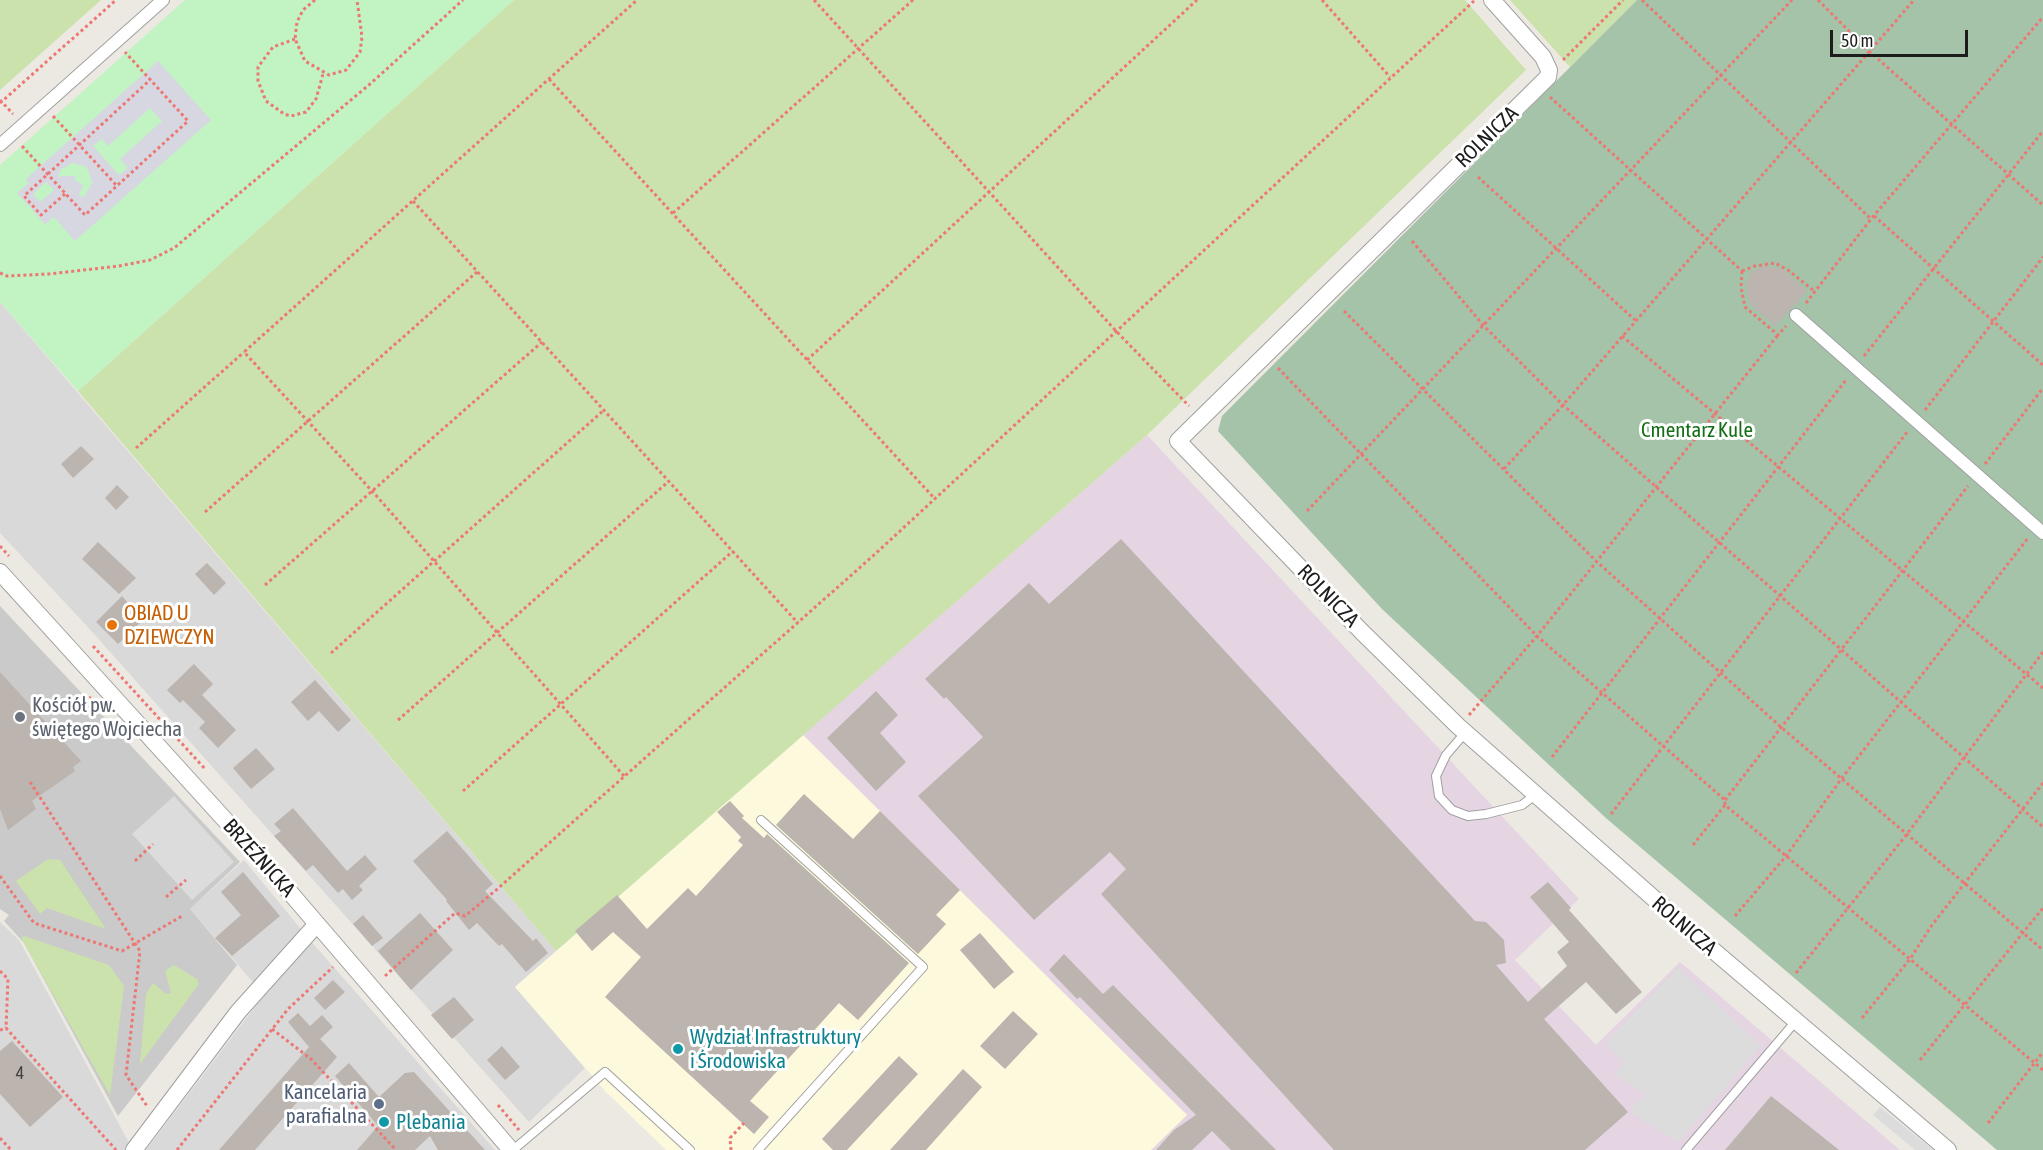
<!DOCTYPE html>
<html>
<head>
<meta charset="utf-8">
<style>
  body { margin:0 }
  #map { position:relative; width:2043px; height:1150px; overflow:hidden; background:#ece8e2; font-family:"Asap Condensed",sans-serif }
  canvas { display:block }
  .scale { position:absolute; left:1830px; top:30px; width:138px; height:27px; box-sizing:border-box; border:3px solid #1c1c1c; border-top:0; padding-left:8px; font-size:18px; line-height:21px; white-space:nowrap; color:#1c1c1c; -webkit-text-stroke:4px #fff; paint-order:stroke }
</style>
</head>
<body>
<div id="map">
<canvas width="2043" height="1150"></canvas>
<div class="scale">50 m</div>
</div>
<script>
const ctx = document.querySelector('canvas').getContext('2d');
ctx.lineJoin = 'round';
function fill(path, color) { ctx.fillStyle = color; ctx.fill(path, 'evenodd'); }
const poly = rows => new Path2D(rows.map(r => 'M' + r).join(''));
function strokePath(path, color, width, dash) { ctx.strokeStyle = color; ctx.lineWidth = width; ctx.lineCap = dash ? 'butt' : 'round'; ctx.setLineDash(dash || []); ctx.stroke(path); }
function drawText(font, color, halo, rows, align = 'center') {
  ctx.font = font + ' "Asap Condensed",sans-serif'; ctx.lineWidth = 6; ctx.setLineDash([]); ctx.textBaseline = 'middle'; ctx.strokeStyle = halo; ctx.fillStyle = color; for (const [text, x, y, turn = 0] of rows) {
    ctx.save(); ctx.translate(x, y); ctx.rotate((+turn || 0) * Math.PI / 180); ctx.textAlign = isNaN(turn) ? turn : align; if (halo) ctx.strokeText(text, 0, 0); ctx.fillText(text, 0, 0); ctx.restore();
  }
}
fill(poly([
  [0,302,556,951,515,987,585,1068,529,1122,86,625,0,533],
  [244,860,315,946,495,1150,146,1150,264,995,190,909],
  [0,922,19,940,133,1150,0,1150]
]), '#dad9d9');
fill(poly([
  [1147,435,1579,899,1515,960,1596,1045,1680,962,1900,1150,1151,1150,1187,1115,803,735]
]), '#e5d5e3');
fill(poly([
  [803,735,1187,1115,1151,1150,666,1150,606,1092,515,987]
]), '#fcf9dc');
fill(poly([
  [0,606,240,862,190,909,237,965,118,1116,24,943,4,921,9,915,0,909]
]), '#cacaca');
fill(poly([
  [0,0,101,0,0,90],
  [514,0,1465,0,1526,70,1147,435,556,951,78,391],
  [1510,0,1637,0,1570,67],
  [48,859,60,860,106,929,47,908,40,914,16,881],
  [24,936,109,965,124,986,110,1095,21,938],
  [174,965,197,979,199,984,140,1064,146,994,153,983,166,994,171,993,165,971]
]), '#cbe2ac');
fill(poly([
  [1637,0,2043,0,2043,1150,1997,1150,1607,819,1382,609,1218,431,1222,416]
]), '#a5c3a8');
fill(poly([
  [185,0,514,0,78,391,0,302,0,165]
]), '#c2f3c2');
fill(poly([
  [174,796,234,862,192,900,132,834],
  [1678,967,1761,1046,1679,1142,1631,1113,1636,1102,1646,1095,1614,1074,1625,1062,1605,1043],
  [1880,1107,1933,1150,1915,1150,1873,1115]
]), '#dcdcdc');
fill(poly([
  [158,61,211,120,75,241,54,217,45,224,17,193,29,183,26,179],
  [150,108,162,121,120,159,128,168,119,175,93,146,102,139,108,146],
  [72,163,85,166,89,172,92,183,84,197,79,195,83,185,76,181,75,176,61,176,58,179,60,170],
  [46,182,54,190,40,202,33,194]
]), '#d7d7e2');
fill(poly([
  [1763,266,1782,269,1807,291,1775,326,1750,304,1746,286,1750,273],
  [81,446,94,459,73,478,61,464],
  [117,485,129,497,116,510,105,498],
  [1121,539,1475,921,1486,922,1504,940,1506,963,1496,965,1528,1002,1567,966,1557,952,1569,942,1530,897,1548,882,1571,908,1569,910,1642,992,1616,1014,1586,982,1544,1019,1628,1112,1585,1150,1334,1150,1101,894,1126,869,1110,852,1034,920,918,796,983,737,946,697,944,699,925,679,1029,583,1049,604],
  [98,542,136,578,119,594,82,559],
  [207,563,226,583,214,595,195,574],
  [122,596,143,620,118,644,96,622],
  [194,664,213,684,202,695,236,730,218,748,199,728,205,722,183,700,180,703,167,690],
  [0,672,81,761,73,767,75,771,32,801,36,809,8,830,0,809],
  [315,680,351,720,338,732,319,711,308,721,291,702],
  [876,691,898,715,880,733,906,762,876,791,827,738],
  [256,748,275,769,251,789,233,768],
  [804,794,853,839,880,811,960,890,936,915,946,924,918,954,776,825],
  [730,801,744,816,742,818,764,838,767,834,909,963,858,1020,839,1003,750,1101,769,1117,754,1134,605,997,641,957,613,932,592,951,575,931,617,895,647,929,688,888,696,896,743,845,738,841,741,837,717,812],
  [293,808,347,871,365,855,377,869,359,886,363,890,352,900,343,889,338,893,313,865,306,871,274,836,281,831,274,824],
  [447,831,493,884,485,891,533,941,536,938,548,953,526,972,502,944,499,946,477,923,469,930,446,901,447,900,413,861],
  [243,872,280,916,232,956,215,938,241,915,221,892],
  [420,913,453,950,411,990,378,951],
  [363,915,383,938,372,946,353,924],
  [980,933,1014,972,994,989,960,950],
  [1064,954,1103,994,1113,985,1276,1150,1231,1150,1212,1131,1192,1150,1156,1150,1174,1130,1196,1115,1080,997,1077,999,1049,970],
  [333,980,345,992,325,1010,314,998],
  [454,997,474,1020,452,1039,431,1015],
  [1013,1011,1038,1034,1005,1069,980,1046],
  [298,1013,310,1026,322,1015,333,1027,320,1039,337,1057,255,1150,219,1150,309,1047,288,1022],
  [12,1041,63,1097,30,1127,0,1094,0,1051],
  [502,1046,520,1067,505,1080,487,1060],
  [899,1056,918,1074,847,1150,833,1150,822,1139],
  [349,1063,379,1097,405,1073,414,1072,485,1150,438,1150,430,1136,415,1150,357,1150,378,1126,335,1076],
  [963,1069,982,1087,926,1150,890,1150],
  [1771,1096,1804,1122,1839,1150,1725,1150]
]), '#bcb4af');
const service = poly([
  [1465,733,1446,755,1436,776,1439,796,1452,810,1468,816,1486,814,1522,805,1535,795],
  [513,1150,605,1072,690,1150],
  [758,1150,923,967,761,820],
  [1686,1150,1796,1021]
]);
const pedestrian = poly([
  [0,145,163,0],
  [1796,315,2043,533]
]);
const minor = poly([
  [1492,0,1543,57,1549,70,1548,77,1178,441,1362,632,1458,726,1701,940,1948,1150],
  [0,572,275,875,511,1150],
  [134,1150,238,1012,316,925]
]);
strokePath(service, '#a0a0a0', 10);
strokePath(pedestrian, '#a0a0a0', 14);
strokePath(minor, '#a0a0a0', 18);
strokePath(poly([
  [315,0,303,10,297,22,295,39,305,61,329,75,346,70,360,52,362,37,357,0],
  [814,0,1116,331,1189,406],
  [1322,0,1390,77],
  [1642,0,1871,219],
  [1818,0,1869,51,2043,205],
  [295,39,273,47,258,67,258,81,266,101,284,114,291,116,306,112,316,99,323,74],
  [1563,60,1623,0],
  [549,79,935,499],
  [1550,97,1742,271],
  [0,100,13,114],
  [0,103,116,0],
  [53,116,117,186],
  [22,146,85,215,188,121,125,52],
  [1478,177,1635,320],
  [65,194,41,215,24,196,150,80],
  [413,201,798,623],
  [673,213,913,0],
  [1874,216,2043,365],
  [1412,241,1484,326,1563,405,2043,827],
  [1742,271,1741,287,1745,307,1778,335,1786,326],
  [1742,271,1755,266,1775,263,1788,270,1814,291],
  [0,273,7,276,49,274,119,266,150,260,174,248,370,84,463,0],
  [1806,303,1871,219,2043,17],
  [1344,311,1596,561,1782,728,2043,950],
  [1622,336,2043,688],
  [1864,356,2043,131],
  [807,360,1197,0],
  [1278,368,1537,636,1725,800,1725,805,2043,1070],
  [1925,410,2043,257],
  [136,448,244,352],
  [1985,464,2043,388],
  [1504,469,1563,405,1914,0],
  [1307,511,1792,0],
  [205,512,478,271],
  [0,546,9,556],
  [265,585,542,342],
  [93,646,206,770],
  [331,653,604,410],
  [71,713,91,697],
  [1469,715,1537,636,1778,335],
  [398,720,669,481],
  [1552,757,1846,380],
  [624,776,372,491,244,352,637,0],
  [30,782,140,951,126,1075,147,1106],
  [463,791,733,551],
  [1725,800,1968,486],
  [1611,814,1908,431],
  [1693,845,1725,805],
  [135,861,153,844],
  [0,876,34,923,122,951,182,916],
  [166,897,186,880],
  [1735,916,1786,856,1842,778,2028,538],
  [0,971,8,979,6,1028],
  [1796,973,1907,834,2043,652],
  [385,976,455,913,465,916,495,891,874,555,1474,1],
  [1862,1018,1910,959,1932,925,2043,783],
  [272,1029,311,1059,396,1150],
  [0,1030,6,1028,116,1150],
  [1920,1060,2043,908],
  [498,1105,519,1130],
  [1988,1123,2043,1052],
  [0,1138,11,1150],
  [177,1150,288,1009,333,967],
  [731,1150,730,1138,744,1123]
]), '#ec7773', 3, [3, 3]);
strokePath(service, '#fff', 8);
strokePath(pedestrian, '#fff', 12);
strokePath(minor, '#fff', 16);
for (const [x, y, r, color] of [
  [112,625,6,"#e8710a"],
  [20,717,6,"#6b7280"],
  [678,1049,6,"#0f9aa8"],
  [379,1104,6,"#5c6f8a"],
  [384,1122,6,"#0f9aa8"]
]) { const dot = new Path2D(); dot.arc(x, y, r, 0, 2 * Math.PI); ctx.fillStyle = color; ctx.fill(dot); strokePath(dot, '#fff', 2); }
drawText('18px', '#444241', null, [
  ["4",20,1073]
]);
drawText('21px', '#1c1c1c', '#fff', [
  ["ROLNICZA",1487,137,-44],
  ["ROLNICZA",1328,596,46],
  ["BRZEŹNICKA",259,858,48],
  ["ROLNICZA",1684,926,41]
]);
drawText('21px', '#156f16', '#fff', [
  ["Cmentarz Kule",1697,430]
]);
drawText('21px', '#c56008', '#fff', [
  ["OBIAD U",124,613],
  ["DZIEWCZYN",124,637]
], 'left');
drawText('21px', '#5b616d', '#fff', [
  ["Kościół pw.",32,705],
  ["świętego Wojciecha",32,729]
], 'left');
drawText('21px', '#0d838f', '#fff', [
  ["Wydział Infrastruktury",690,1037],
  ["i Środowiska",690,1061],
  ["Plebania",396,1122]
], 'left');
drawText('21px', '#4e5e75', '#fff', [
  ["Kancelaria",367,1092],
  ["parafialna",367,1116]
], 'right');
</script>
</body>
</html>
